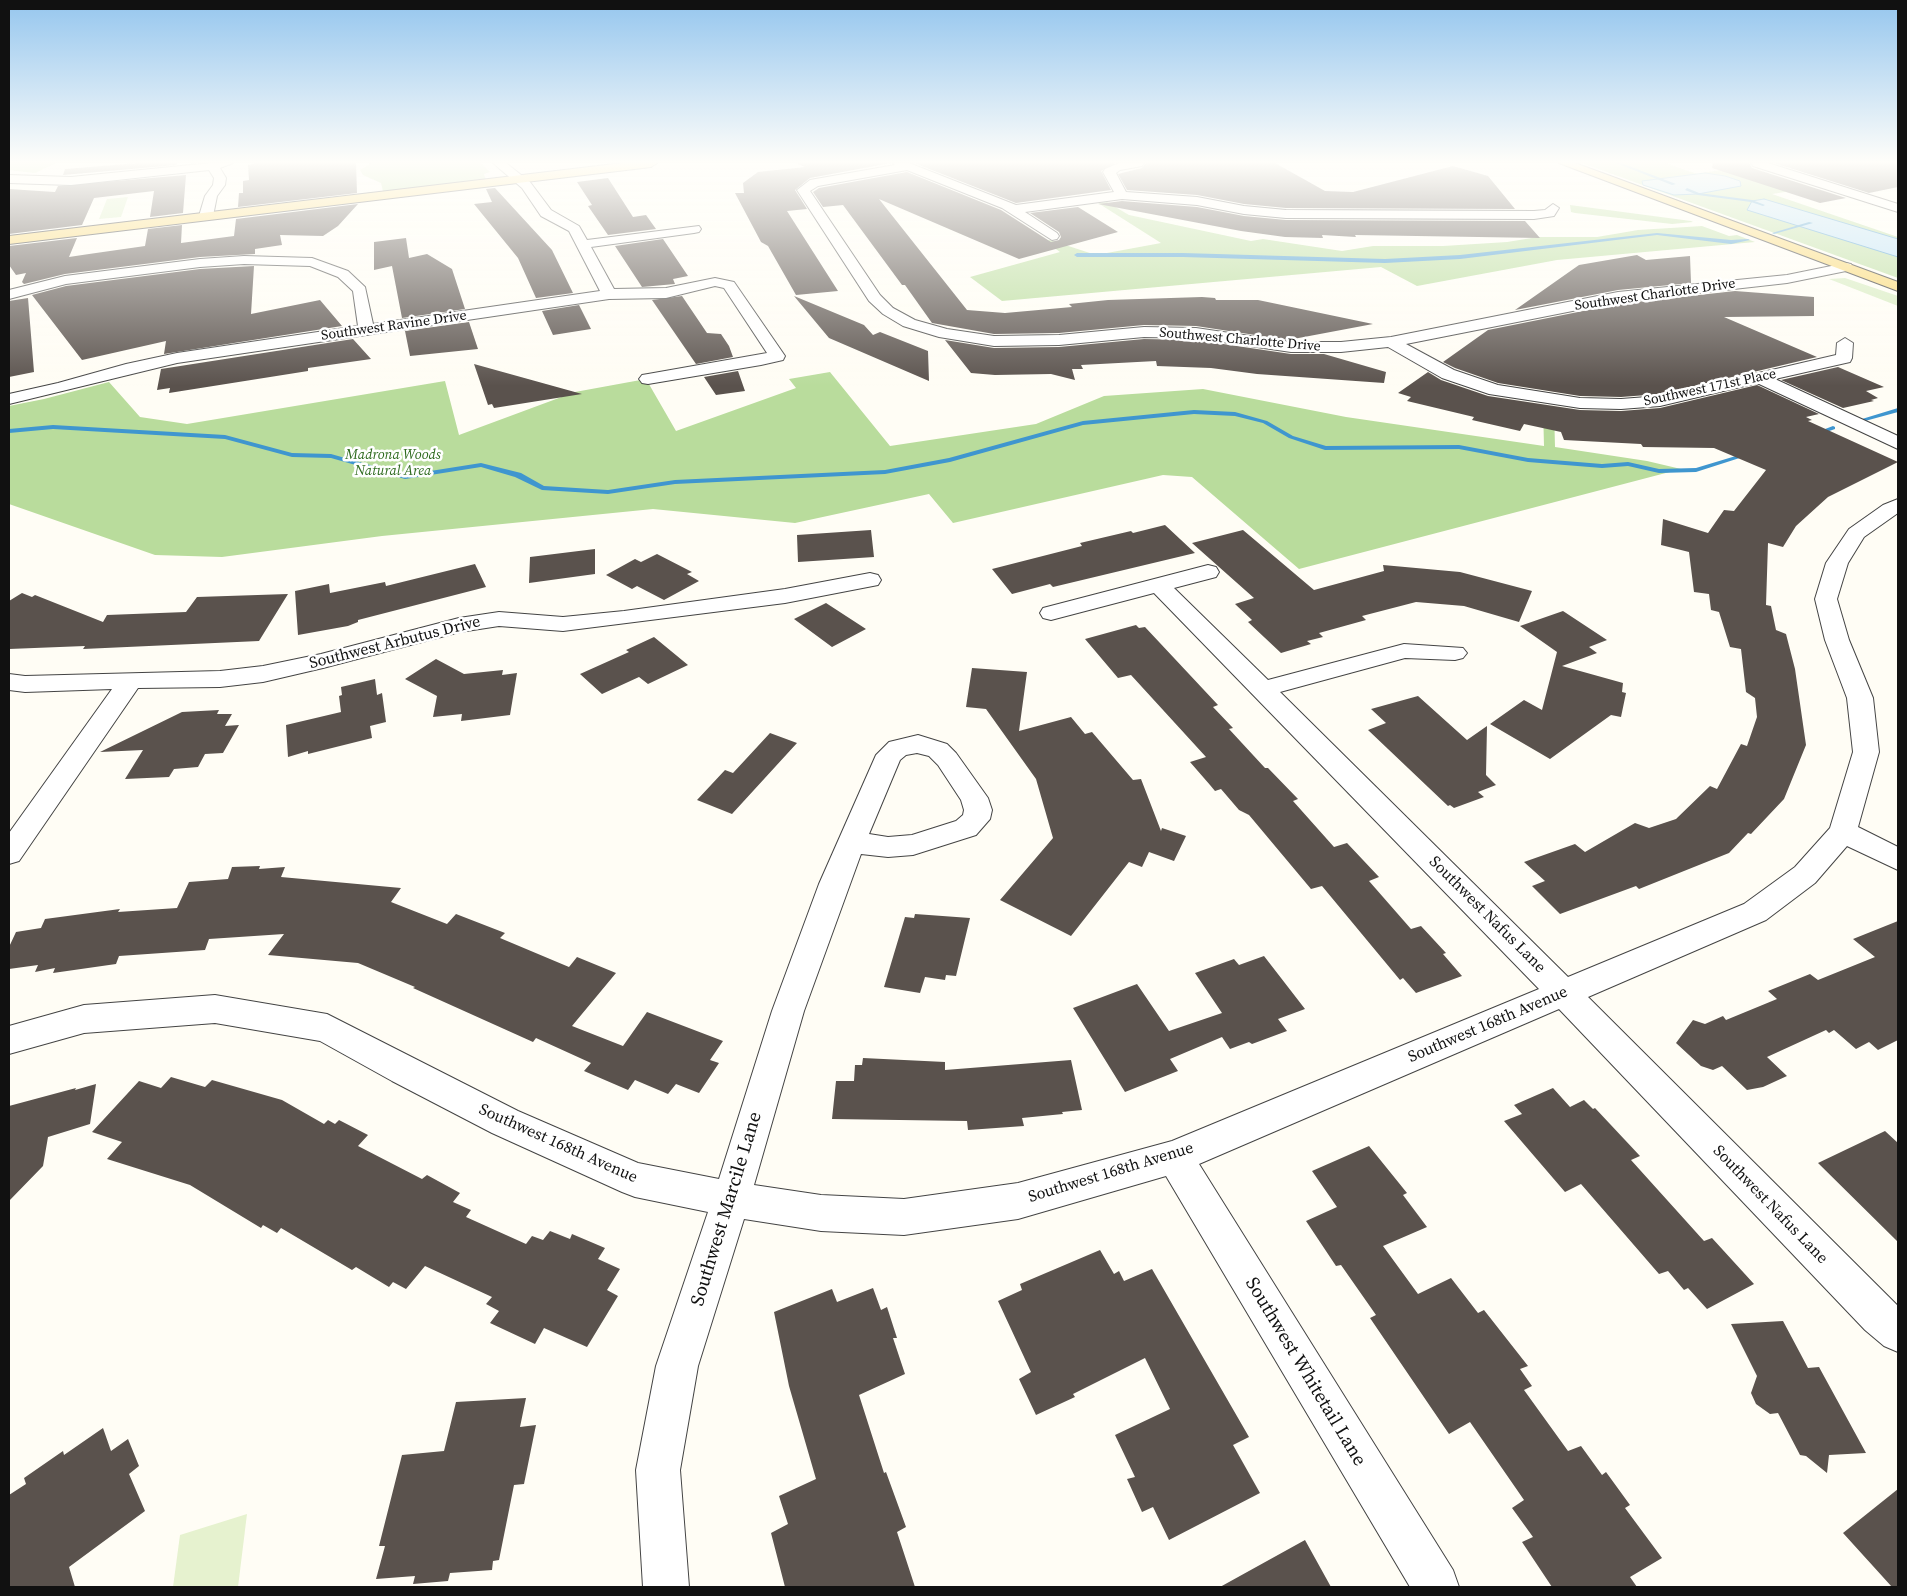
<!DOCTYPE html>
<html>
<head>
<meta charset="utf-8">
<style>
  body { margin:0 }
  #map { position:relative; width:1907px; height:1596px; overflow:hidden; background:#fffdf5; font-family:"Source Serif 4",serif }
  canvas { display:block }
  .frame { position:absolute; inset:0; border:10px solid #111; pointer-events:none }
</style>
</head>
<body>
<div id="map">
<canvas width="1907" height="1596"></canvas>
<div class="frame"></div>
</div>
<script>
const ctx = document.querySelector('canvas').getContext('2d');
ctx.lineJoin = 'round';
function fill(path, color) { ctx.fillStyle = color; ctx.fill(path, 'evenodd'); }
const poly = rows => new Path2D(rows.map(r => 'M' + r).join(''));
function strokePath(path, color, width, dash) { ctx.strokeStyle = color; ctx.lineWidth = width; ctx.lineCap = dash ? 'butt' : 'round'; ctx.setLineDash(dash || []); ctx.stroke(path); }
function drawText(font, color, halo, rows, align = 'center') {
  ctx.font = font + ' "Source Serif 4",serif'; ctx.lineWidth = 5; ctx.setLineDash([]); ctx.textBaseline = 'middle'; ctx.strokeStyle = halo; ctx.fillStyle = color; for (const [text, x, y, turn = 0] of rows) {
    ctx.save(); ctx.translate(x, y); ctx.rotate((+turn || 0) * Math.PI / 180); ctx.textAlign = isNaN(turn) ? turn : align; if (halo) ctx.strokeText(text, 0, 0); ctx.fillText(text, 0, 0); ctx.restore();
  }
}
fill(poly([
  [128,197,121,217,99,219,107,199],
  [1845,278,1898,296,1898,306,1829,279]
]), '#d5ebbd');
fill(poly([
  [9,163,56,163,35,173,9,170],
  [371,163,481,163,490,172,484,174,486,180,383,192,381,183,363,175,360,170],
  [1582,163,1665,163,1697,174,1744,166,1810,188,1772,194,1898,237,1898,278],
  [1107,202,1129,215,1251,241,1263,239,1342,251,1373,246,1443,246,1507,242,1538,237,1597,237,1638,230,1702,226,1729,236,1737,235,1755,242,1557,260,1417,286,1381,267,1002,301,970,277,1060,252,1045,241,1050,240,1096,255,1161,243,1098,203],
  [1570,205,1691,221,1693,222,1672,224,1575,213,1571,212],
  [830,372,890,446,1036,424,1104,396,1203,389,1346,417,1544,446,1543,407,1554,408,1555,447,1647,461,1681,469,1299,569,1192,477,1163,475,953,523,929,494,795,523,653,509,382,536,222,557,155,555,9,504,9,406,44,399,109,382,140,417,187,424,445,381,459,435,575,392,646,379,676,431,796,388,789,379]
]), '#b9dc9c');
fill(poly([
  [247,1514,238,1587,173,1587,180,1535]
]), '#e6f2cf');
const water = poly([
  [1705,173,1725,176,1740,181,1741,186,1698,194,1674,195,1643,185,1642,181,1705,173],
  [1764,199,1898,239,1898,257,1747,210,1752,201,1764,199]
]);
fill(water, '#b9e0f7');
strokePath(water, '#3f96cf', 1);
fill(poly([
  [1616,163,1621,163,1676,184,1672,185,1616,163],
  [1687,188,1699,193,1752,200,1765,205,1763,206,1751,202,1698,195,1685,190,1687,188],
  [1809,222,1813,223,1774,234,1772,233,1809,222],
  [1657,233,1731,240,1748,239,1750,240,1731,244,1657,235,1460,259,1385,263,1183,257,1077,257,1074,255,1077,253,1183,253,1385,259,1460,255,1657,233],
  [1898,408,1898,412,1865,421,1862,419,1898,408],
  [1194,410,1235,412,1267,421,1293,436,1326,446,1459,445,1528,458,1602,464,1628,462,1659,469,1696,468,1749,452,1752,454,1696,472,1659,473,1628,466,1602,468,1528,462,1459,449,1325,450,1289,438,1263,423,1235,416,1194,414,1083,425,950,462,885,474,675,484,608,494,542,490,515,477,481,467,405,479,331,458,292,457,225,439,53,429,9,433,9,429,53,425,225,435,292,453,331,454,405,475,481,463,521,473,544,486,608,490,675,480,885,470,949,458,1083,421,1194,410],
  [1833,426,1835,427,1835,429,1815,436,1812,434,1833,426]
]), '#3f96cf');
fill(poly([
  [139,163,177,163,176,165,63,175,65,169],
  [255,163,356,163,357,193,238,207,239,193,243,193,243,181,249,180,248,165],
  [796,163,891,163,810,178,795,190,807,209,787,211,838,291,796,295,768,246,761,242,735,193,744,193,743,183,758,172,805,167],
  [914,163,1115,163,1101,171,1111,190,1016,203],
  [1146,163,1275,163,1325,191,1353,192,1453,166,1488,176,1515,209,1286,208,1244,204,1197,195,1127,190,1118,174,1142,168],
  [1713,163,1749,163,1752,168,1846,198,1820,203,1712,168],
  [1774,163,1898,163,1898,187,1869,193],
  [907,172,1001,210,1051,242,1059,240,1061,237,1059,232,1030,213,1078,207,1118,232,1019,259,879,199,967,310,1005,313,1072,307,1069,304,1108,300,1202,297,1215,298,1216,300,1258,300,1373,324,1288,340,1196,326,1144,325,1059,333,994,334,932,323,905,285,902,285,843,205,823,207,813,192,819,188],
  [186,175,183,213,150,217,154,191,94,198,82,225,9,234,9,189,55,192,58,186],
  [608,178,633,217,646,215,656,229,608,235,588,206,592,205,577,182],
  [495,188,552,250,573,293,536,298,518,258,474,204,492,202,486,189],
  [1122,201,1197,207,1244,216,1286,220,1525,221,1540,238,1355,235,1356,237,1322,235,1323,238,1285,237,1241,231,1098,204],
  [358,204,338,226,323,236,280,235,282,245,255,249,255,254,200,257,65,274,24,284,22,282,26,273,16,275,9,265,9,246,77,238,69,257,89,254,145,246,148,229,182,225,181,243,234,236,236,219],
  [406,238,409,258,427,254,452,269,465,309,402,318,392,266,374,270,374,242],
  [663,239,688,276,673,279,675,284,642,287,615,246],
  [1637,255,1646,260,1690,256,1691,283,1618,290,1515,310,1579,265],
  [254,266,251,314,320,300,342,326,164,354,166,341,82,360,32,295,66,286,200,269],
  [1735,291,1814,297,1814,316,1724,317,1817,357,1660,394,1621,397,1580,396,1498,383,1455,368,1443,362,1488,330,1618,304],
  [682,296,707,333,721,334,729,346,733,357,696,364,652,300],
  [794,296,864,325,873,335,880,332,928,351,929,381,829,338],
  [28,298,34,372,9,377,9,301],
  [579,305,591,329,553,335,542,311],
  [469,322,478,349,410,356,405,331],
  [353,339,371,359,308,368,308,371,169,393,170,388,157,390,161,369],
  [1144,339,1196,340,1291,354,1324,354,1386,372,1384,383,1257,374,1211,368,1157,366,1156,361,1081,365,1083,369,1072,369,1075,380,1051,374,995,375,971,373,945,340,994,348,1059,347],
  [474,364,582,394,494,408,492,404,488,405],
  [1838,367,1884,387,1866,391,1878,398,1871,400,1874,401,1843,408,1781,380],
  [738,371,745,391,716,395,704,377],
  [1428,372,1441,380,1488,396,1580,410,1621,411,1660,408,1757,385,1819,414,1806,417,1812,420,1808,421,1898,462,1828,497,1796,526,1783,547,1768,543,1766,605,1771,606,1776,630,1786,634,1795,669,1806,745,1784,799,1751,834,1748,833,1729,853,1639,889,1636,886,1560,914,1532,886,1545,881,1524,862,1575,844,1585,852,1635,823,1649,828,1676,819,1710,786,1717,789,1741,744,1747,746,1757,717,1755,698,1746,692,1741,649,1730,647,1719,612,1711,610,1709,594,1694,592,1689,552,1661,545,1663,519,1708,533,1724,510,1734,511,1766,470,1714,448,1643,447,1641,444,1564,440,1561,432,1524,424,1520,431,1472,420,1474,417,1407,401,1411,397,1398,393],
  [1165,525,1195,553,1053,587,1050,584,1012,594,992,569,1082,546,1080,543,1131,531,1133,533],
  [871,530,874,557,798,562,797,535],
  [1243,530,1314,590,1384,571,1383,565,1460,572,1532,591,1519,622,1464,606,1416,602,1362,616,1366,620,1319,633,1323,637,1307,641,1311,644,1281,653,1248,622,1252,620,1235,604,1254,598,1192,543],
  [595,549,595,574,529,583,530,557],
  [657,554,692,572,687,574,699,581,664,600,637,586,632,589,606,575,635,559,641,562],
  [475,564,486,587,358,620,358,622,348,626,298,635,295,591,329,584,330,593,385,582,386,586],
  [22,593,32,597,35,595,103,622,107,615,186,612,197,597,288,594,259,641,83,649,85,646,9,649,9,601],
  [826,603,866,629,832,647,794,619],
  [1563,611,1607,640,1589,647,1597,653,1562,666,1623,683,1622,692,1626,693,1621,717,1611,715,1550,759,1490,724,1524,700,1542,710,1557,652,1520,626],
  [1136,625,1139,628,1145,627,1218,705,1213,707,1233,728,1229,729,1265,768,1268,768,1298,799,1293,801,1334,847,1347,843,1379,877,1369,881,1411,929,1421,926,1446,953,1443,954,1462,976,1416,993,1403,978,1400,980,1322,886,1311,889,1249,815,1239,810,1221,789,1215,791,1210,785,1190,762,1206,757,1131,675,1118,678,1085,639],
  [654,637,688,665,648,684,639,677,602,694,580,674,629,652,626,650],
  [436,659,464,674,503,670,502,675,517,673,510,715,461,721,462,714,433,717,437,696,405,679],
  [972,668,1027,672,1019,731,1071,717,1085,734,1092,732,1133,780,1141,779,1161,831,1162,828,1186,836,1174,861,1149,852,1142,867,1129,862,1071,936,1000,900,1053,838,1036,779,986,709,966,707],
  [375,679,377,695,382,693,386,722,370,726,372,738,308,754,308,751,288,757,286,725,341,712,339,696,342,695,341,687],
  [1418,696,1467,740,1487,726,1486,775,1496,785,1478,792,1484,797,1454,808,1450,805,1448,806,1368,730,1386,723,1371,709],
  [219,710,217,714,232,714,225,726,239,725,223,753,205,754,198,767,174,769,169,777,125,779,143,750,100,752,182,712],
  [770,733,797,743,732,814,697,800,725,770,733,773],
  [260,866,259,869,285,867,281,877,401,888,391,902,447,924,456,914,505,933,500,938,569,967,577,957,616,973,572,1026,623,1046,647,1012,723,1041,710,1060,719,1063,699,1093,676,1084,668,1094,635,1080,628,1090,584,1071,591,1063,536,1038,533,1042,413,988,415,987,358,963,268,955,284,934,209,939,205,950,119,956,116,964,53,973,55,968,35,972,38,965,9,969,9,947,16,932,41,928,45,919,120,909,118,912,177,908,189,882,228,879,232,867],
  [915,914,970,918,956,976,946,975,945,980,925,977,920,993,884,987,905,917,914,918],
  [1898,921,1898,1040,1878,1050,1869,1042,1856,1049,1834,1030,1829,1033,1826,1030,1767,1057,1787,1076,1763,1087,1747,1090,1722,1066,1713,1070,1701,1066,1676,1043,1693,1020,1705,1024,1723,1016,1726,1020,1777,999,1768,991,1810,974,1818,980,1875,957,1853,939],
  [1264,956,1305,1009,1278,1019,1287,1031,1252,1044,1249,1042,1230,1049,1222,1037,1170,1059,1178,1071,1125,1092,1073,1008,1137,984,1169,1031,1222,1013,1195,973,1234,959,1239,965],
  [863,1058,945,1062,945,1070,1071,1060,1082,1110,1062,1112,1063,1114,1022,1118,1024,1126,968,1130,967,1121,832,1119,836,1081,854,1081,855,1065,862,1065],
  [171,1077,205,1087,212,1080,282,1100,324,1124,328,1120,335,1124,339,1120,368,1135,358,1146,422,1179,427,1175,460,1193,453,1202,471,1210,466,1217,526,1244,532,1236,543,1240,550,1231,570,1239,572,1234,605,1248,598,1259,620,1269,607,1290,618,1296,587,1347,544,1328,535,1344,490,1323,499,1311,486,1304,492,1297,425,1266,406,1289,393,1282,389,1287,356,1267,352,1270,281,1228,277,1233,263,1225,261,1228,190,1185,107,1159,122,1142,92,1132,139,1081,161,1088],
  [96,1084,90,1124,48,1137,43,1166,9,1201,9,1106,76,1088,75,1090],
  [1553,1088,1570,1107,1584,1100,1593,1109,1595,1108,1640,1156,1631,1160,1704,1241,1712,1238,1754,1284,1707,1309,1688,1288,1684,1290,1668,1271,1659,1274,1581,1184,1565,1192,1504,1121,1522,1114,1514,1105],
  [1885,1131,1898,1143,1898,1242,1818,1163],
  [1369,1146,1407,1193,1403,1195,1427,1227,1383,1246,1418,1294,1451,1278,1478,1313,1484,1310,1528,1366,1520,1369,1532,1386,1524,1390,1568,1451,1581,1446,1602,1475,1606,1472,1630,1505,1625,1508,1662,1558,1630,1577,1637,1587,1552,1587,1522,1542,1533,1537,1512,1508,1524,1500,1470,1422,1449,1434,1370,1318,1376,1315,1341,1265,1336,1266,1306,1221,1337,1207,1312,1171],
  [1100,1250,1114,1274,1119,1271,1124,1281,1152,1269,1249,1437,1233,1445,1260,1493,1169,1540,1153,1507,1142,1512,1127,1479,1135,1477,1115,1435,1170,1409,1145,1358,1073,1394,1075,1397,1036,1415,1019,1379,1031,1372,998,1301,1022,1290,1020,1284],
  [873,1288,881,1310,887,1307,897,1338,893,1338,905,1374,859,1395,884,1473,886,1472,906,1527,897,1532,915,1587,785,1587,771,1533,788,1524,779,1496,816,1479,789,1386,774,1312,832,1289,837,1302],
  [1783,1321,1808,1368,1819,1367,1866,1453,1829,1455,1827,1473,1806,1456,1800,1455,1778,1413,1770,1414,1756,1404,1751,1393,1757,1376,1731,1324],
  [526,1398,520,1427,536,1425,524,1484,514,1485,499,1560,493,1561,492,1570,450,1573,448,1581,413,1584,415,1576,376,1579,385,1546,379,1546,402,1455,444,1451,456,1402],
  [103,1428,111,1451,128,1439,139,1466,129,1474,145,1511,69,1567,75,1587,9,1587,9,1495,26,1484,24,1478,63,1451,64,1455],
  [1898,1489,1898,1587,1892,1587,1843,1533],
  [1305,1540,1331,1587,1220,1587]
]), '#5a524d');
const minor = poly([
  [211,163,233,163,220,168,226,178,225,185,217,196,213,216,206,220,199,216,205,196,213,185,214,178,209,170,71,185,9,183,9,175,71,177,211,163],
  [493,163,506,163,530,182,551,210,579,226,587,240,699,226,701,229,699,232,694,233,591,247,614,289,666,288,715,278,734,282,785,356,783,360,761,365,648,384,642,383,639,379,642,375,648,374,767,353,724,288,715,286,666,298,609,299,177,363,9,404,9,394,58,383,126,364,177,353,358,326,353,291,338,277,310,266,244,264,200,267,66,284,9,299,9,290,65,276,200,259,244,256,312,258,348,271,365,287,373,324,600,291,569,231,541,216,522,188,493,163],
  [893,163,909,163,1016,205,1114,192,1103,172,1105,169,1119,163,1144,163,1142,166,1120,170,1116,173,1126,192,1197,197,1244,206,1286,210,1534,211,1545,210,1553,204,1559,208,1554,216,1534,219,1286,218,1244,214,1197,205,1122,199,1025,212,1057,233,1059,236,1057,239,1052,240,1002,208,907,170,818,186,810,191,880,295,893,308,915,320,947,329,994,336,1059,335,1144,327,1196,328,1291,342,1341,342,1391,337,1618,292,1787,275,1846,263,1851,264,1853,267,1851,270,1787,283,1618,302,1406,344,1454,370,1498,385,1580,398,1621,399,1660,396,1836,355,1837,343,1845,338,1853,343,1852,358,1850,362,1775,379,1898,436,1898,449,1757,383,1660,406,1621,409,1580,408,1489,394,1442,378,1388,347,1341,352,1291,352,1196,338,1144,337,1059,345,994,346,939,337,903,326,883,314,869,301,797,190,810,180,895,165,893,163],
  [1751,163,1768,163,1898,204,1898,212,1753,166,1751,163],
  [1898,499,1898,513,1864,537,1848,563,1837,599,1849,640,1873,698,1879,752,1858,827,1898,847,1898,870,1847,846,1815,883,1766,920,1588,997,1898,1306,1898,1352,1884,1346,1865,1330,1559,1009,1199,1164,1453,1570,1459,1587,1410,1587,1166,1176,1018,1219,904,1235,821,1231,744,1219,698,1366,680,1470,689,1587,643,1587,636,1470,656,1366,708,1212,635,1197,622,1192,492,1133,392,1081,320,1041,215,1023,84,1033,9,1054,9,1026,84,1005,215,995,327,1014,518,1111,638,1163,719,1179,772,1011,819,884,876,755,889,742,918,735,947,744,956,753,988,798,992,810,990,819,976,835,913,855,888,857,861,854,804,1011,754,1185,821,1195,904,1199,1018,1183,1172,1141,1539,989,1154,593,1051,620,1043,618,1040,613,1043,608,1208,565,1216,567,1219,572,1216,577,1174,588,1268,680,1404,644,1463,648,1467,653,1463,658,1455,660,1405,658,1280,692,1568,977,1744,904,1795,867,1830,828,1853,752,1847,698,1825,640,1815,599,1826,563,1849,529,1883,505,1898,499],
  [917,753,929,756,938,765,961,800,964,810,963,815,956,821,912,835,888,837,869,834,900,760,906,755,917,753],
  [870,573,878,575,881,580,878,585,785,603,563,631,499,626,460,632,323,668,263,682,220,687,138,688,19,861,9,864,9,833,112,689,25,692,9,690,9,674,25,676,220,671,263,666,321,654,459,618,499,612,563,617,624,611,785,589,870,573]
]);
const major = poly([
  [623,163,657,163,651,167,9,244,9,236,623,163],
  [1559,163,1575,163,1898,282,1898,291,1559,163]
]);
strokePath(minor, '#444', 2);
strokePath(major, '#222', 2);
fill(minor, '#fff');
fill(major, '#f9d66b');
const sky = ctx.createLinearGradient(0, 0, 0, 386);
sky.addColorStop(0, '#95c6ee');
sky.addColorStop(0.42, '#fffefa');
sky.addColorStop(1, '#fffefa00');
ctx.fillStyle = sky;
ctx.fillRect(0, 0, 1907, 386);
drawText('14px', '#111', '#fff', [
  ["Southwest Charlotte Drive",1655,295,-8],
  ["Southwest Ravine Drive",394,326,-8],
  ["Southwest Charlotte Drive",1240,340,5],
  ["Southwest 171st Place",1710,388,-12]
]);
drawText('italic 14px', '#2f6b1f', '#fff', [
  ["Madrona Woods",393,455],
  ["Natural Area",393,471]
]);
drawText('16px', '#111', '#fff', [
  ["Southwest Arbutus Drive",395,643,-14],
  ["Southwest Nafus Lane",1487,915,45],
  ["Southwest 168th Avenue",1488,1025,-23],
  ["Southwest 168th Avenue",558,1144,24],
  ["Southwest 168th Avenue",1111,1173,-17],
  ["Southwest Nafus Lane",1770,1205,46]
]);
drawText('19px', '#111', '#fff', [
  ["Southwest Marcile Lane",727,1209,-73],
  ["Southwest Whitetail Lane",1305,1372,59]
]);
</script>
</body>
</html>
